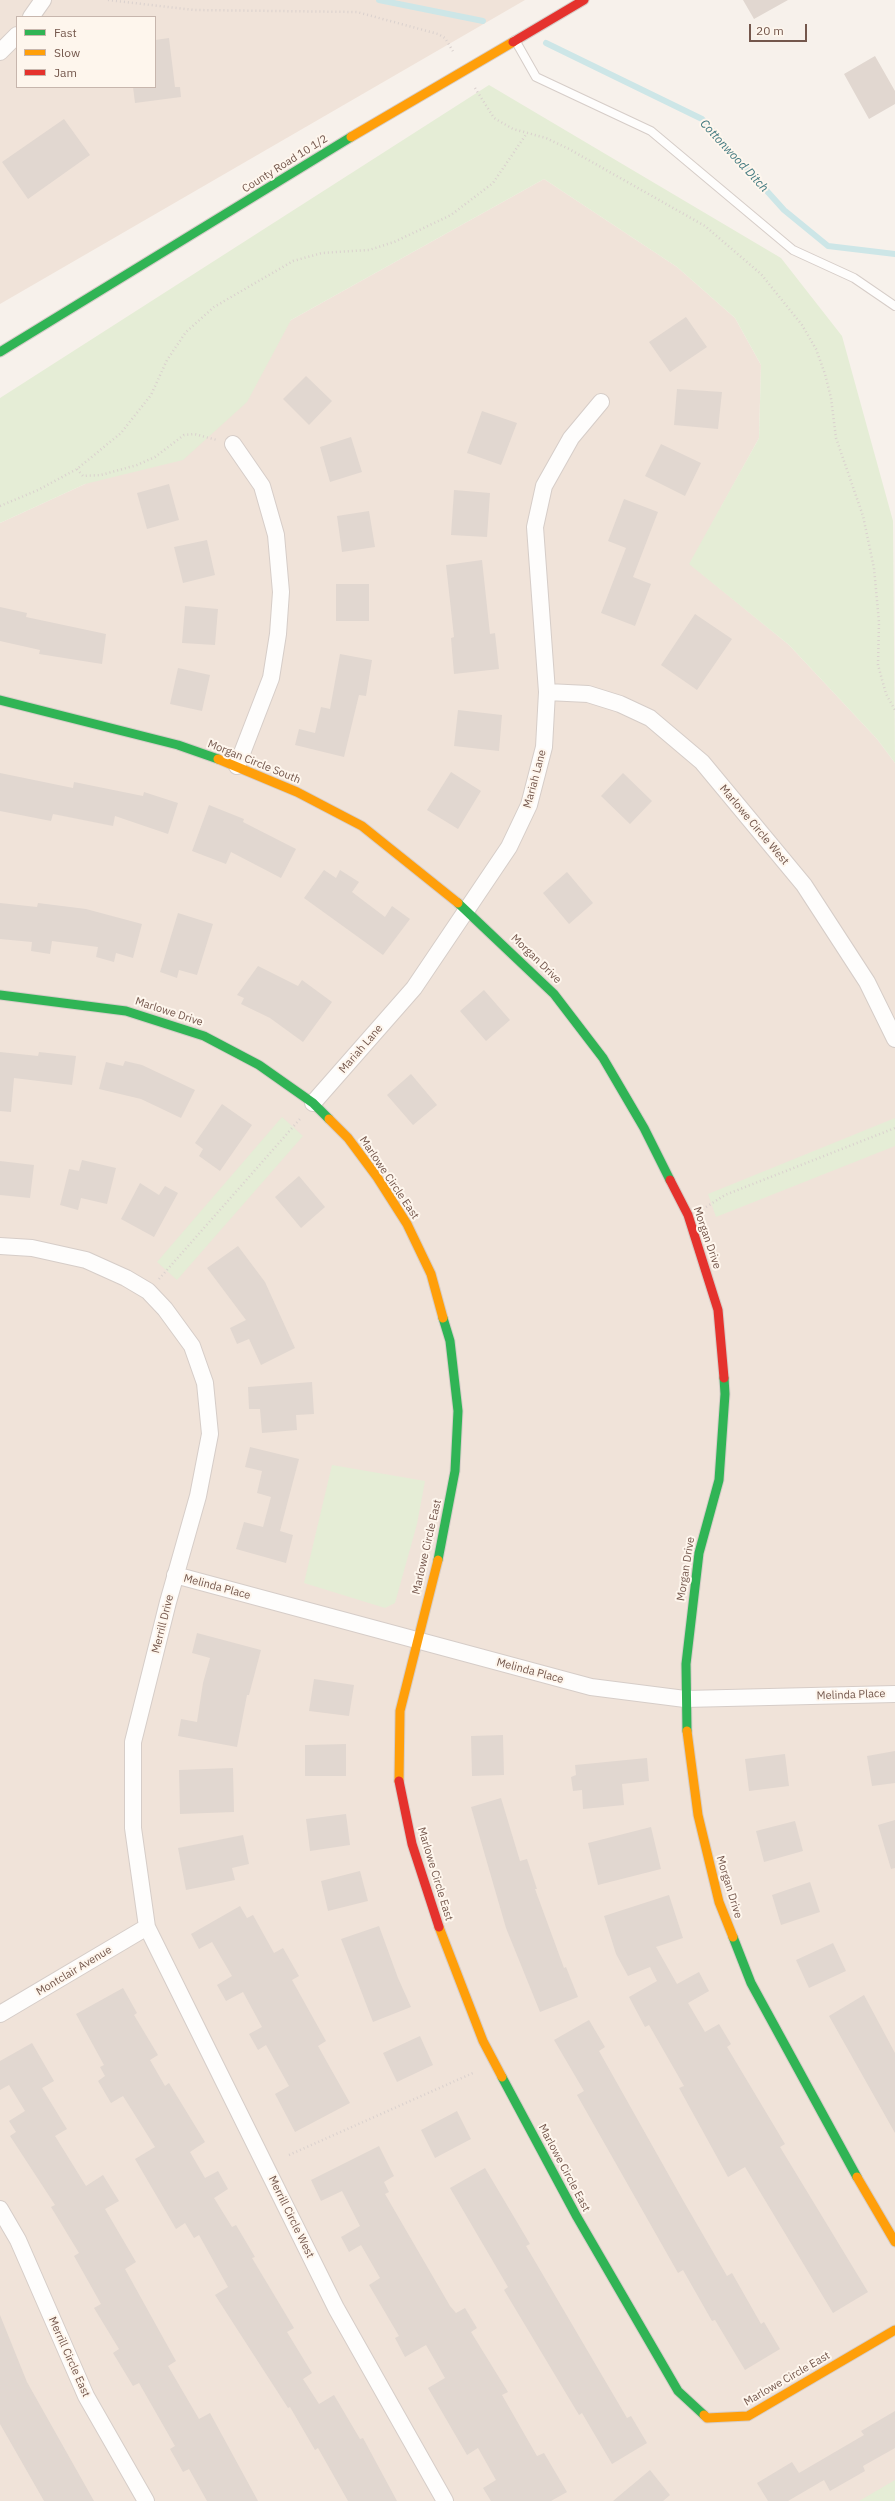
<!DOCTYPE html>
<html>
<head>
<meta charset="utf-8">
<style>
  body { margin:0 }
  #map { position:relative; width:895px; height:2501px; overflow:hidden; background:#f7f1eb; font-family:"IBM Plex Sans",sans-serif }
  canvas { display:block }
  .legend { position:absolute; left:16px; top:16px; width:140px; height:72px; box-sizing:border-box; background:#fef6ed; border:1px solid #c7b6ad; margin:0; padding:5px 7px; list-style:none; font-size:12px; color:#74574c }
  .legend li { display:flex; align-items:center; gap:8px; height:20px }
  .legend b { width:20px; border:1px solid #c7b6ad }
  .scale { position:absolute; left:749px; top:24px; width:58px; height:18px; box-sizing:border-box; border:2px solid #74574c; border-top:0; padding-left:5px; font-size:12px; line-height:14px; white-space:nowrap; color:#74574c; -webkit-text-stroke:3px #fef6ed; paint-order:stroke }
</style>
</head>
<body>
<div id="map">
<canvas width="895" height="2501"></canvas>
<ul class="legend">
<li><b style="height:5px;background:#30b455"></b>Fast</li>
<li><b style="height:5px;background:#ff9f0a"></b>Slow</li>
<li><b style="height:5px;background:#e5322d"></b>Jam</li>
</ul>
<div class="scale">20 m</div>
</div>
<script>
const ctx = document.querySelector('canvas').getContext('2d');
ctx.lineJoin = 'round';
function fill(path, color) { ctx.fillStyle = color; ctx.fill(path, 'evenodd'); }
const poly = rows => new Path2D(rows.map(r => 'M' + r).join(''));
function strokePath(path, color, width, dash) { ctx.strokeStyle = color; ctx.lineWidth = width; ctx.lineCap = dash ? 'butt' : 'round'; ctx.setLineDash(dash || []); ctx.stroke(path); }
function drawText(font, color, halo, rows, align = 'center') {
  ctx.font = font + ' "IBM Plex Sans",sans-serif'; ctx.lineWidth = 4; ctx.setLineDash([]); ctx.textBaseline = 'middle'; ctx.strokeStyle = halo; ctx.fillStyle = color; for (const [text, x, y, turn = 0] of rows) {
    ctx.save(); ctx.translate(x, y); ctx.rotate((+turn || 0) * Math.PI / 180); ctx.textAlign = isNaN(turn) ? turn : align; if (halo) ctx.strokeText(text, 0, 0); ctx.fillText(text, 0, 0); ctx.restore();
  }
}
fill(poly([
  [0,0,525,0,0,304],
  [17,17,155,17,155,87,17,87],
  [544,179,677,267,735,318,761,365,759,438,690,564,789,645,877,739,895,763,895,2481,861,2501,0,2501,0,523,85,484,291,320]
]), '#f0e3d9');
fill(poly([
  [489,85,781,258,842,336,893,521,895,763,877,739,789,645,689,564,759,438,761,365,735,318,677,267,544,179,291,320,247,402,183,460,85,484,0,523,0,398],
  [282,1117,303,1136,177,1280,157,1262],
  [895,1118,895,1146,716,1217,708,1194],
  [332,1465,425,1481,417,1524,395,1603,385,1608,304,1583],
  [895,2480,895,2501,859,2501]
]), '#e5edd6');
strokePath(poly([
  [379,0,483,21],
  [546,43,702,119,784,210,828,246,895,254]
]), '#cde6e7', 6);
fill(poly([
  [743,0,788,0,754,19],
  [169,38,175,87,180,87,181,97,135,103,133,87,155,87,155,40],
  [875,56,895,91,895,104,869,119,844,74],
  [64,119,90,155,28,199,2,162],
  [686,317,707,347,670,372,649,342],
  [306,376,332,401,309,425,283,399],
  [677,389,722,392,718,429,674,425],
  [482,411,517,423,501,465,467,453],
  [351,437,362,472,330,482,320,447],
  [661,444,701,463,685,496,645,476],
  [169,484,179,520,147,529,137,493],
  [454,490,490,493,487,537,451,535],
  [624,499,658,512,633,577,651,584,635,626,601,613,626,548,608,541],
  [369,511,375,547,342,552,337,516],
  [207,540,215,575,183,583,174,547],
  [482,560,490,634,495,633,499,669,454,674,451,638,454,637,446,565],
  [336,584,369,584,369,621,336,621],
  [185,606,218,609,215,645,182,643],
  [0,607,27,613,26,617,106,634,102,664,39,654,40,650,0,641],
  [695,614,732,639,697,690,661,665],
  [340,654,372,660,366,696,359,695,344,757,295,745,299,729,315,733,321,707,330,709],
  [178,668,210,675,202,711,170,704],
  [458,710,502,715,499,751,454,746],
  [451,772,481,791,458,829,427,810],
  [0,773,73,788,74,782,143,796,144,792,178,803,168,834,115,816,113,826,53,814,51,821,0,811],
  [623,773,652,801,630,824,601,796],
  [209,805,244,819,243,822,296,849,281,878,231,852,226,864,192,851],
  [324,870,336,878,340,870,359,882,352,892,385,917,392,906,410,919,383,955,304,898],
  [567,872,593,903,569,924,543,893],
  [0,903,37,907,38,903,86,909,142,924,133,958,116,953,114,962,96,957,98,947,52,941,50,954,31,951,32,942,0,939],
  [178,913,213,924,197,975,179,970,177,978,160,972],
  [258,966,298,986,302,980,332,1002,303,1042,270,1018,241,1004,244,998,237,995],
  [484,990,510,1020,486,1041,460,1011],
  [0,1052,38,1056,39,1052,76,1056,72,1085,14,1078,11,1112,0,1111],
  [125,1061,142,1065,195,1090,181,1118,141,1099,99,1089,106,1062,123,1066],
  [411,1074,437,1105,413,1125,387,1095],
  [222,1104,252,1125,220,1171,199,1156,203,1149,195,1143],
  [82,1160,116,1168,107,1204,81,1198,78,1210,60,1205,69,1169,79,1171],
  [0,1161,34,1165,30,1198,0,1195],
  [299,1176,325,1207,301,1228,275,1197],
  [140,1183,159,1195,165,1186,178,1193,154,1237,121,1219],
  [238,1246,265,1282,295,1348,261,1365,249,1339,237,1344,230,1328,246,1320,207,1268],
  [312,1382,314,1414,296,1415,297,1430,262,1433,260,1409,249,1409,248,1387],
  [250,1447,299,1459,280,1531,293,1535,286,1563,236,1549,244,1522,263,1527,271,1497,257,1493,262,1471,245,1467],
  [197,1633,261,1650,249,1695,247,1695,237,1747,178,1736,181,1719,197,1722,203,1683,210,1658,192,1653],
  [314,1679,354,1685,349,1716,309,1711],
  [503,1735,504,1775,472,1776,471,1736],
  [346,1744,346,1776,305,1776,305,1745],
  [895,1751,895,1783,872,1786,867,1756],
  [785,1754,789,1786,749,1791,745,1759],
  [647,1758,649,1781,622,1784,624,1805,583,1809,582,1790,573,1791,571,1777,576,1775,575,1765],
  [233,1768,234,1812,180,1814,179,1770],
  [501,1798,520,1861,527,1859,537,1889,535,1889,564,1968,566,1967,578,1997,540,2012,506,1928,471,1807],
  [346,1814,350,1845,310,1851,306,1819],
  [895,1820,895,1868,891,1869,878,1825],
  [795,1821,803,1851,764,1862,756,1831],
  [651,1827,661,1869,598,1885,588,1843],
  [243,1835,249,1864,232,1868,235,1880,186,1890,178,1848],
  [360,1871,368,1901,328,1911,321,1881],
  [810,1882,820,1912,781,1925,772,1895],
  [669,1895,683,1938,656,1947,677,1984,699,1972,709,1991,688,2003,705,2032,719,2024,731,2044,727,2047,785,2144,780,2147,868,2292,833,2313,745,2167,728,2177,679,2088,684,2086,649,2025,645,2027,629,1997,657,1981,650,1967,628,1976,616,1954,604,1916],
  [240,1906,247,1918,253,1915,274,1953,283,1948,299,1976,292,1980,326,2041,318,2046,350,2103,295,2132,275,2094,289,2086,266,2045,258,2050,249,2034,262,2027,243,1992,226,2001,217,1985,232,1976,212,1942,199,1949,191,1934],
  [379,1926,398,1978,411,2007,373,2022,341,1939],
  [833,1943,846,1971,809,1988,796,1960],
  [123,1988,137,2013,134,2015,158,2055,150,2060,165,2086,169,2083,205,2142,190,2152,205,2178,218,2171,228,2189,214,2198,232,2227,236,2225,255,2257,252,2258,294,2328,287,2332,312,2373,303,2379,319,2404,334,2395,360,2439,363,2438,397,2501,348,2501,318,2448,315,2450,290,2407,288,2408,215,2295,228,2287,199,2235,194,2238,185,2223,176,2229,135,2159,155,2147,123,2096,111,2103,98,2081,105,2076,100,2067,104,2065,76,2014],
  [864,1995,895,2053,895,2133,829,2016],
  [589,2020,605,2047,599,2051,684,2202,727,2276,732,2273,761,2324,764,2322,780,2349,745,2370,715,2320,712,2321,683,2270,678,2273,577,2095,584,2091,554,2040],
  [420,2036,433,2065,397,2082,383,2053],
  [32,2043,54,2081,42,2088,67,2129,55,2136,86,2186,103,2175,119,2201,105,2209,136,2262,125,2269,176,2361,168,2366,199,2419,210,2413,258,2501,207,2501,189,2469,183,2472,170,2449,175,2446,139,2383,133,2386,113,2353,119,2349,94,2308,101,2304,74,2256,79,2253,51,2207,55,2205,10,2136,16,2132,9,2121,25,2111,9,2085,0,2090,0,2061],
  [457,2111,471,2139,435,2158,421,2130],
  [379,2146,394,2176,384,2182,389,2192,385,2194,450,2306,456,2313,465,2308,477,2328,471,2332,508,2392,502,2395,537,2456,544,2453,567,2492,551,2501,491,2501,483,2488,496,2480,478,2448,467,2455,428,2388,445,2378,426,2345,405,2357,395,2338,399,2336,369,2285,380,2278,361,2245,349,2252,341,2237,360,2226,342,2191,321,2201,311,2180],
  [485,2168,530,2244,526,2246,627,2418,631,2416,647,2443,612,2464,582,2413,579,2415,504,2290,508,2287,450,2188],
  [0,2315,27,2382,94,2501,44,2501,0,2424],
  [895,2411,895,2448,863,2466,865,2471,830,2491,824,2480,788,2501,768,2501,757,2483,792,2462,799,2473,864,2435,861,2431],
  [650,2470,670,2495,663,2501,613,2501]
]), '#e1d7d0');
const lane = poly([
  [515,40,536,77,651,131,793,250,854,278,895,306]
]);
const street = poly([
  [31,17,43,0],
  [0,52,17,35],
  [233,444,262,486,276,535,281,592,278,634,271,678,237,766],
  [547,692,588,694,620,704,650,718,702,762,804,885,867,982,895,1039],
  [313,1103,414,988,509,847,529,805,544,747,547,692,535,527,544,486,571,438,601,402],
  [0,1246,32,1248,86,1260,126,1278,148,1291,165,1309,192,1346,205,1383,210,1434,198,1496,168,1602,133,1742,133,1828,147,1927,336,2308,445,2501],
  [175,1575,591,1687,685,1699,895,1694],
  [0,2014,147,1927],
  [0,2209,18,2240,86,2396,146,2501]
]);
const fast = poly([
  [0,352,351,137],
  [0,700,178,745,218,759],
  [458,903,554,994,603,1058,644,1128,670,1180],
  [0,995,126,1011,204,1036,259,1065,313,1103,329,1119],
  [438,1560,455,1471,458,1411,450,1341,443,1318],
  [687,1731,686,1664,699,1553,719,1480,725,1394,724,1378],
  [733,1937,751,1983,857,2177],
  [502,2077,577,2217,678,2391,704,2415]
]);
const slow = poly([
  [351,137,513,42],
  [218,759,297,792,362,826,458,903],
  [329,1119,348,1138,377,1177,407,1224,431,1274,443,1318],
  [687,1731,698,1815,719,1902,733,1937],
  [399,1781,400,1711,438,1560],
  [439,1927,483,2041,502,2077],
  [857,2177,895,2242],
  [704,2415,707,2418,748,2416,895,2330]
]);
const jam = poly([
  [513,42,584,0],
  [670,1180,688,1215,718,1310,724,1378],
  [399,1781,412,1844,439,1927]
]);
strokePath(lane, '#d6cdc8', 10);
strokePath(street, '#d6cdc8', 18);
strokePath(fast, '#d6cdc8', 11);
strokePath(slow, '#d6cdc8', 11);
strokePath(jam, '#d6cdc8', 11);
strokePath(poly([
  [108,0,194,10,357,12,438,34,445,38,454,53],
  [475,88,494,118,513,129,546,138,569,149,705,226,761,274,802,325,816,349,825,374,831,398,836,438,863,516,874,568,879,622,878,665,886,694,895,710],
  [77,469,83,476,101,475,137,465,155,457,184,435,194,434,217,440],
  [0,506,38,490,77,469,121,433,151,395,167,360,186,332,214,307,293,261,322,253,369,250,394,242,451,215,493,183,527,133],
  [706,1207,725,1195,895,1128],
  [159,1279,300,1119],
  [289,2155,473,2073]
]), '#dad1ce', 2.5, [1, 3]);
strokePath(lane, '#fefdfc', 8);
strokePath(street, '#fefdfc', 16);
strokePath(fast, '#30b455', 9);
strokePath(slow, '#ff9f0a', 9);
strokePath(jam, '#e5322d', 9);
drawText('11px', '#74574c', '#fef6ed', [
  ["County Road 10 1/2",285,164,-32],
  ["Morgan Circle South",254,762,22],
  ["Mariah Lane",535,779,-75],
  ["Marlowe Circle West",754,825,50],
  ["Morgan Drive",536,959,44],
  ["Marlowe Drive",169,1012,18],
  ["Mariah Lane",361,1049,-49],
  ["Marlowe Circle East",389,1178,56],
  ["Morgan Drive",707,1238,71],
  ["Marlowe Circle East",427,1547,-77],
  ["Morgan Drive",686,1569,-81],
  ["Melinda Place",217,1587,15],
  ["Merrill Drive",163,1624,-76],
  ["Melinda Place",530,1671,15],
  ["Melinda Place",851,1695,-2],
  ["Marlowe Circle East",435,1874,73],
  ["Morgan Drive",729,1887,73],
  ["Montclair Avenue",74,1971,-31],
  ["Marlowe Circle East",564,2168,62],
  ["Merrill Circle West",291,2217,64],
  ["Merrill Circle East",69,2357,66],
  ["Marlowe Circle East",787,2379,-30]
]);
drawText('italic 12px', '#437a80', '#fef6ed', [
  ["Cottonwood Ditch",734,156,47]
]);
</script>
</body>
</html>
